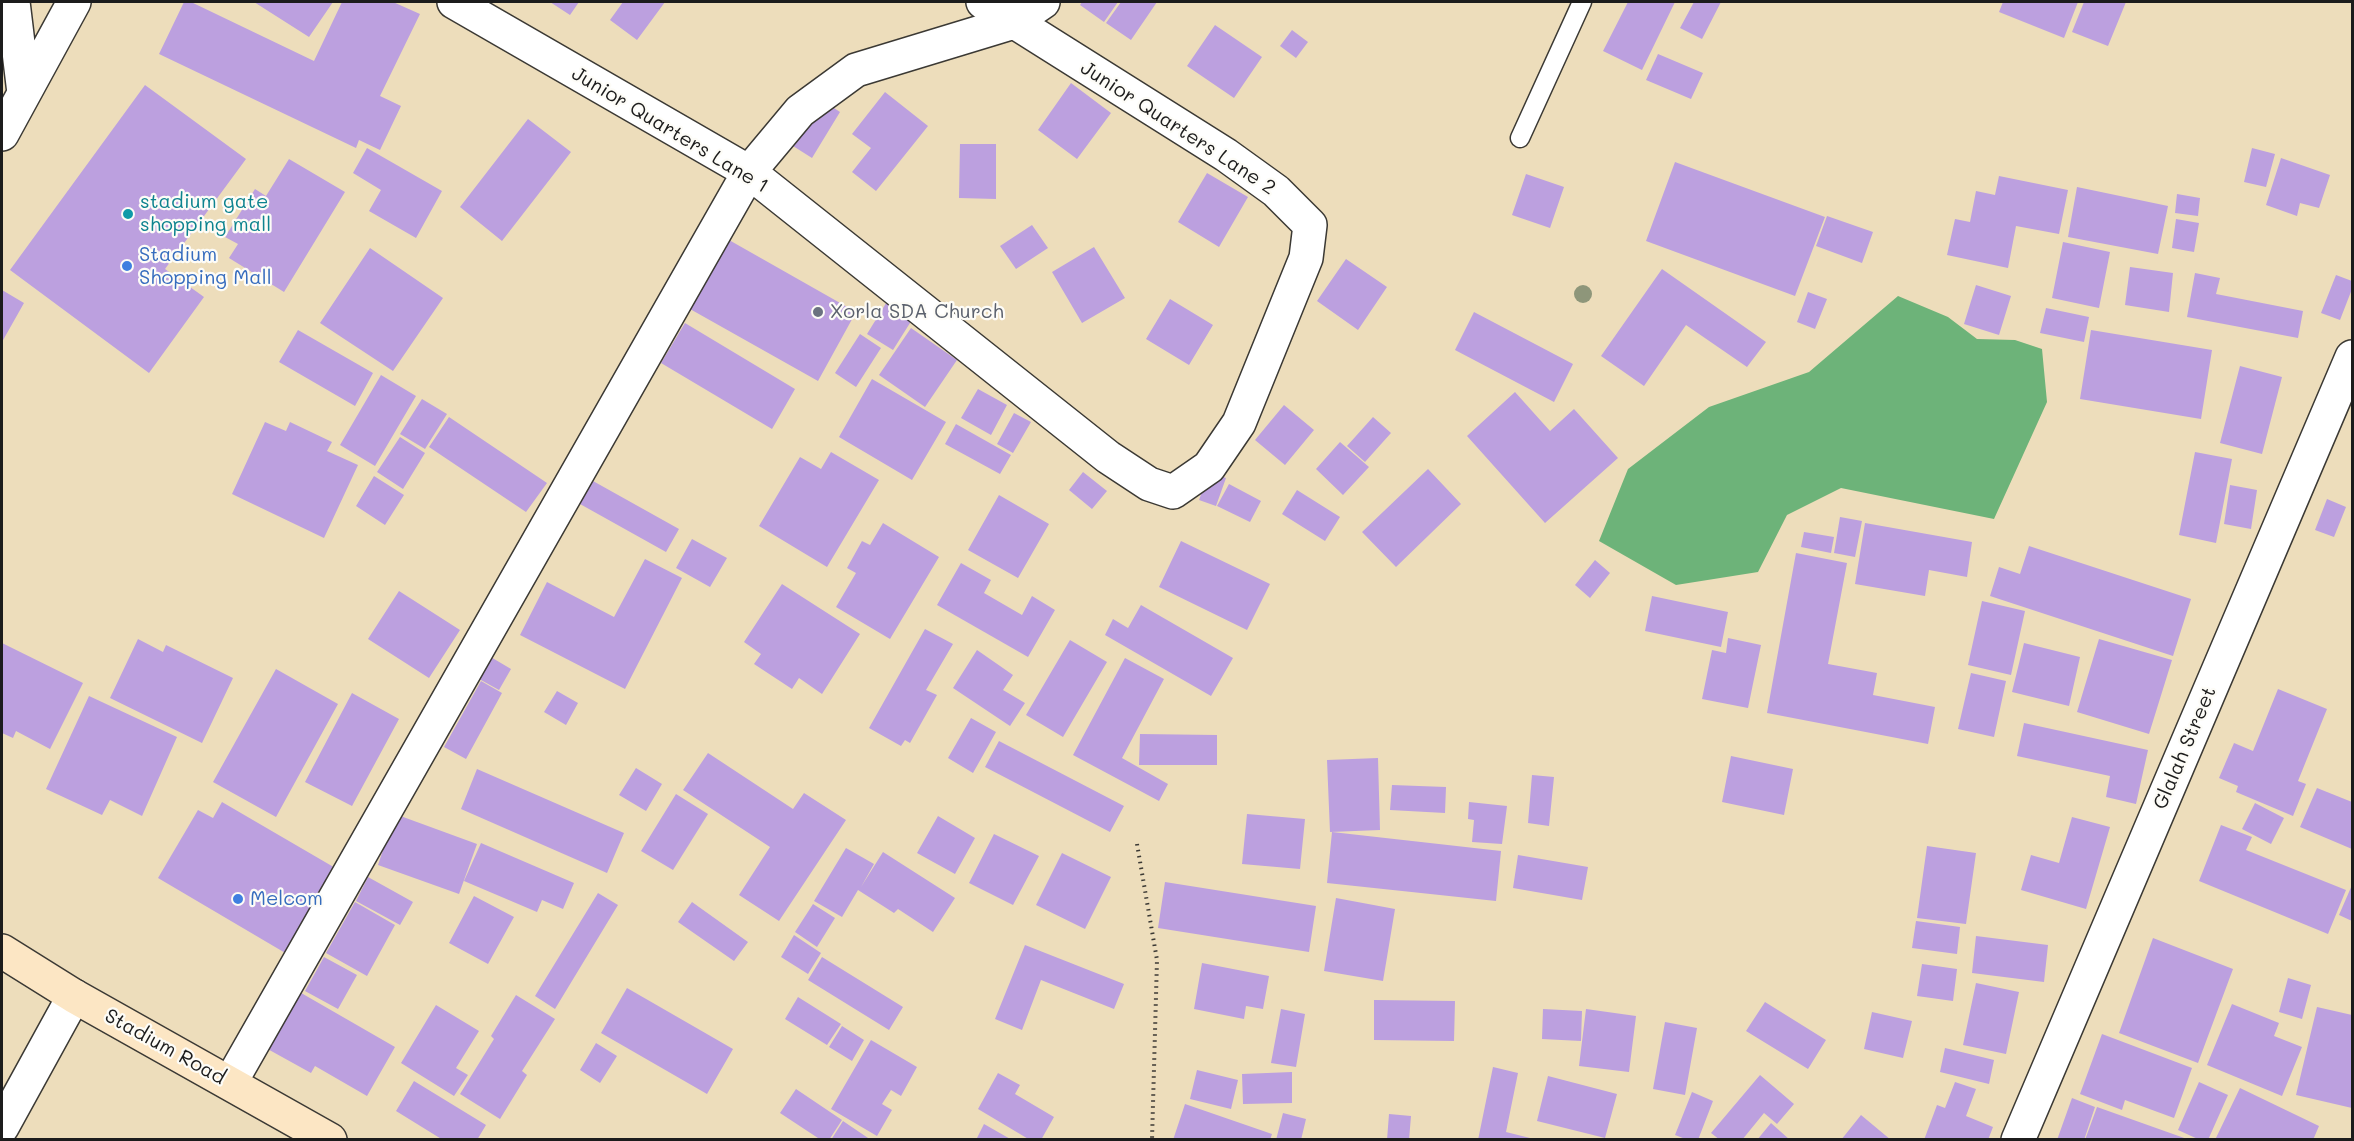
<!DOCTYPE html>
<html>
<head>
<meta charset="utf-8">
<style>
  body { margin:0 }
  #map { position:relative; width:2354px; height:1141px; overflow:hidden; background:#edddbb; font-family:Mali,sans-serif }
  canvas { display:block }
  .frame { position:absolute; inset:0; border:3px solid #1c1c1c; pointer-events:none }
</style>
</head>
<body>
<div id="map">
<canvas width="2354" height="1141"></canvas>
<div class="frame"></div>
</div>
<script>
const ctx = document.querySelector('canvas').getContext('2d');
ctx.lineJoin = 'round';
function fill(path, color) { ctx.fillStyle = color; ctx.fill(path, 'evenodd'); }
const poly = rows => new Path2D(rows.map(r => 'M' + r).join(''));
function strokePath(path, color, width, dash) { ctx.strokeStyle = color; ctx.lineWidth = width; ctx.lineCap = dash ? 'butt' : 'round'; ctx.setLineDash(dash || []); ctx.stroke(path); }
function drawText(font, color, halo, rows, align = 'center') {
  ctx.font = font + ' Mali,sans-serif'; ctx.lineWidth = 4.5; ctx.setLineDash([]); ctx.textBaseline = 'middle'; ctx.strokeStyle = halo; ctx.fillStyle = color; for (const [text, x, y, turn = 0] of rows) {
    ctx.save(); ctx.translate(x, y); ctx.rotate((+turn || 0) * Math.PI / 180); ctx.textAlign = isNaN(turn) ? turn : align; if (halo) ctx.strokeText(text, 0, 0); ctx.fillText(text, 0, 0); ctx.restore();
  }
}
fill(poly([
  [1898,296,1948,317,1977,339,2015,340,2042,349,2047,402,1994,519,1841,488,1787,515,1758,572,1676,585,1599,541,1628,469,1709,407,1809,372]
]), '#6db379');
fill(poly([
  [184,2,191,2,314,61,342,2,393,2,420,14,380,96,401,106,380,150,359,140,356,148,159,54],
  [254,2,333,2,309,37],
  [550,2,579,2,570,15],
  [623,2,665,2,637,40,610,20],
  [1082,2,1118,2,1104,22,1080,5],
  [1121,2,1157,2,1131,40,1106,23],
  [1628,2,1675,2,1642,70,1603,51],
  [1694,2,1721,2,1702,39,1680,28],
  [2003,2,2078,2,2064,38,1999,12],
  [2084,2,2126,2,2108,46,2072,32],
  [1215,25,1262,57,1234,98,1187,66],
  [1292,30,1308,42,1296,58,1280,46],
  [1658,54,1703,73,1691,99,1646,80],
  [1071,83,1111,113,1077,159,1038,130],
  [145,85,246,159,165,269,204,297,149,373,10,270],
  [885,92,928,126,876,191,852,172,871,148,852,134],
  [822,100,840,112,812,158,793,146],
  [528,119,571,152,502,241,460,207],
  [960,144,996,144,996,199,959,198],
  [367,148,442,191,416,238,369,211,381,190,353,173],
  [2252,148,2275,154,2266,187,2244,182],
  [2281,158,2330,175,2319,208,2300,203,2297,216,2266,205],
  [289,159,345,192,284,292,229,258,238,244,225,237,255,189,266,196],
  [1675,162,1825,217,1795,296,1646,241],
  [1207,173,1248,197,1219,247,1178,222],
  [1526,174,1564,187,1550,228,1512,215],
  [1999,176,2068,190,2059,234,2016,226,2008,268,1947,255,1955,219,1970,222,1976,191,1995,195],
  [2077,187,2168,206,2158,254,2068,237],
  [2177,194,2200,198,2198,216,2175,213],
  [1827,216,1873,232,1862,263,1816,246],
  [2176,219,2199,223,2194,252,2172,248],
  [1032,225,1048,248,1016,269,1000,246],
  [729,240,856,312,818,381,690,309],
  [2063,242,2110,252,2099,308,2052,298],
  [1094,247,1125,298,1082,323,1052,272],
  [370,248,443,298,393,371,320,323],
  [1346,259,1387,287,1358,330,1317,301],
  [2130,267,2173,273,2169,312,2125,305],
  [1662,269,1766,342,1747,367,1686,325,1644,386,1601,356],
  [2195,273,2220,278,2216,294,2303,311,2298,338,2187,317],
  [2336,275,2352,281,2352,289,2340,320,2321,313],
  [1976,285,2011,296,1999,335,1964,324],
  [2,290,24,303,2,342],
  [1808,292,1827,299,1815,329,1797,322],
  [1170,299,1213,325,1189,365,1146,339],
  [888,300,915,315,893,350,867,334],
  [2046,308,2089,317,2084,342,2040,333],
  [1474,312,1573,364,1554,402,1455,350],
  [685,323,795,389,772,429,661,363],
  [911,328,957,360,925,407,879,375],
  [298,330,373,373,355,406,279,362],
  [2091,330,2212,350,2201,419,2080,399],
  [860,334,881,348,856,387,835,373],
  [2240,366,2282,377,2262,454,2220,443],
  [381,375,416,396,375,466,340,445],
  [872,379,946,422,912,480,839,437],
  [978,389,1007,405,991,435,961,418],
  [1515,392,1550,431,1574,409,1618,458,1545,523,1467,436],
  [422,399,447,414,425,449,400,434],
  [1284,405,1314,430,1285,465,1255,440],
  [1014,413,1031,422,1013,453,997,444],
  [449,417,547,483,526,512,429,447],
  [1373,417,1391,433,1365,462,1347,446],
  [265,422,286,431,290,422,332,442,327,451,358,465,324,538,232,494],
  [956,424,1011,455,1000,474,945,444],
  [400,437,425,453,403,489,377,472],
  [1340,442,1369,467,1343,495,1316,469],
  [831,452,879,480,827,567,759,526,800,457,821,469],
  [2195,452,2232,459,2216,543,2179,535],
  [1428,469,1461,504,1396,567,1362,532],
  [1083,472,1107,491,1092,509,1069,490],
  [1209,472,1226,478,1216,506,1199,500],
  [374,476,404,495,385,525,356,506],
  [593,481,679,529,666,552,580,504],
  [1229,484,1261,501,1250,522,1217,506],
  [2230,485,2257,490,2251,529,2224,524],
  [1297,490,1340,517,1325,541,1282,514],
  [999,495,1049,524,1018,578,968,550],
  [2327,499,2346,507,2334,537,2315,530],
  [1840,517,1862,521,1855,557,1834,553],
  [883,523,939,557,890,639,836,607,856,573,847,568,862,541,870,545],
  [1865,523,1972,542,1967,577,1929,570,1925,596,1855,584],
  [1804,532,1834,537,1831,553,1801,547],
  [692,539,727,558,710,587,676,568],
  [1181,541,1270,584,1247,630,1159,587],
  [2029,546,2191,599,2173,656,1990,596,1999,567,2020,574],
  [1796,553,1847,563,1828,664,1877,673,1873,695,1935,707,1928,744,1767,713],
  [645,559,682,578,625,689,520,635,547,582,614,617],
  [1595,560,1610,573,1590,598,1575,585],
  [961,563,991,580,984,593,1022,615,1032,596,1055,610,1028,657,937,605],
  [782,584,860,634,822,694,799,678,792,689,754,664,761,654,744,642],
  [399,591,460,630,429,678,368,639],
  [1652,596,1728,612,1721,647,1645,631],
  [1982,601,2025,611,2011,675,1968,665],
  [1141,605,1233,658,1211,696,1105,635,1113,619,1128,628],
  [925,629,953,644,926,690,937,695,910,743,905,740,901,746,869,728],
  [1728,638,1761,645,1748,708,1702,699,1712,650,1726,653],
  [138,639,163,652,166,645,233,678,202,743,110,698],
  [2099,639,2172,660,2149,734,2077,712],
  [1070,640,1107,662,1063,737,1026,715],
  [2,643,83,683,50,749,16,731,13,738,2,733],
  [2024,643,2080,657,2069,706,2012,692],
  [977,650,1013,675,1003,690,1025,703,1010,726,953,688],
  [484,653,511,669,499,690,472,675],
  [1125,658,1164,679,1122,758,1168,784,1159,801,1073,755],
  [276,669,338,704,276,817,213,782],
  [1971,673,2006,681,1994,737,1958,729],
  [481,681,502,693,466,759,444,747],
  [2278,689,2327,709,2298,781,2306,784,2293,816,2236,792,2238,786,2219,778,2234,743,2253,751],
  [557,691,578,703,566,725,544,712],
  [352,693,399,719,352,806,305,782],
  [89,696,177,737,142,816,110,800,102,815,46,789],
  [971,718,996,732,973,773,948,758],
  [2024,723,2148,750,2136,804,2106,797,2110,776,2017,756],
  [1140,734,1217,735,1217,765,1139,765],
  [999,741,1124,806,1110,832,985,767],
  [708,753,793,809,804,793,846,820,779,921,739,895,770,847,683,790],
  [1731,756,1793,769,1784,815,1722,802],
  [1378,758,1380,830,1330,832,1327,760],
  [636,768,662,784,646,811,619,795],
  [477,769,624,833,607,873,461,809],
  [1532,775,1554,777,1549,826,1528,823],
  [1392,785,1446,787,1445,813,1390,810],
  [2317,788,2352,802,2352,849,2300,827],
  [676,794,708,814,673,870,641,851],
  [222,802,337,869,287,954,158,878,198,810,213,818],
  [1469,802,1507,806,1502,844,1472,842,1474,820,1468,819],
  [2255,803,2284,818,2271,844,2242,829],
  [395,814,477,844,459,894,378,865],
  [1247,814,1305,819,1300,869,1242,864],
  [938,816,975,838,955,874,917,853],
  [2072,817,2110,827,2086,909,2021,890,2031,855,2059,863],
  [2221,825,2252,837,2246,850,2346,890,2328,934,2199,881],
  [1332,832,1501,851,1496,901,1327,883],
  [994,834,1039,856,1013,905,969,883],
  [481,843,574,883,563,909,542,900,537,912,464,881],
  [1927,846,1976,853,1966,924,1917,918],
  [846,848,874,864,861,887,883,852,955,898,933,932,898,909,894,913,858,890,842,917,814,901],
  [1062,853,1111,877,1085,929,1036,905],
  [1518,855,1588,867,1582,900,1513,888],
  [368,877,413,902,400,925,356,901],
  [1165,882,1316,906,1309,952,1158,928],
  [2352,885,2352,921,2339,915],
  [598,893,618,905,555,1009,535,996],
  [474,896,514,917,488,964,449,943],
  [1336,898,1395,909,1383,981,1324,971],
  [355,902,395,925,367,976,326,953],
  [692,902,748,942,734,961,678,922],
  [813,904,835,918,817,947,795,932],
  [1916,921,1960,927,1957,954,1912,948],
  [794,935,821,953,808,974,781,957],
  [1976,936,2048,945,2044,982,1972,973],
  [2153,938,2233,969,2198,1063,2119,1033],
  [1025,945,1124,984,1114,1009,1041,980,1022,1030,995,1019],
  [324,957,357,975,338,1009,305,991],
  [822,957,903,1007,889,1030,808,980],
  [1202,963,1269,976,1263,1009,1246,1006,1244,1019,1194,1009],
  [1922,964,1957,969,1953,1001,1917,996],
  [2288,978,2311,985,2302,1019,2279,1012],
  [1976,983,2019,992,2006,1054,1963,1045],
  [627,988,733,1049,707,1094,601,1033],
  [296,990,395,1047,367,1096,315,1066,311,1073,264,1047],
  [516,995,555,1019,522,1071,527,1075,500,1119,460,1094,494,1039,491,1036],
  [798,997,841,1024,827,1045,785,1019],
  [1374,1000,1455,1001,1454,1041,1374,1040],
  [1765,1002,1826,1040,1808,1069,1746,1031],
  [2232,1004,2279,1023,2274,1036,2302,1047,2282,1096,2207,1065],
  [436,1005,479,1031,456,1068,468,1075,454,1096,401,1063],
  [2317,1007,2352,1015,2352,1108,2296,1095],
  [1281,1009,1305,1014,1296,1067,1271,1063],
  [1543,1009,1582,1011,1581,1041,1542,1039],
  [1586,1009,1636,1016,1629,1072,1579,1066],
  [1872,1012,1912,1021,1903,1058,1864,1049],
  [1665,1022,1697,1028,1685,1095,1653,1089],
  [842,1026,864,1040,852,1061,829,1047],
  [2102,1034,2192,1068,2174,1118,2125,1100,2122,1110,2080,1094],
  [871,1040,917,1067,901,1096,891,1090,882,1104,892,1110,877,1136,831,1109],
  [596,1043,617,1056,600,1083,580,1070],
  [1945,1048,1994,1060,1989,1084,1940,1072],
  [1493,1067,1518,1073,1506,1132,1538,1140,1478,1140],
  [1197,1070,1238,1080,1231,1109,1190,1099],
  [1292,1072,1292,1103,1243,1104,1242,1074],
  [998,1073,1020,1085,1015,1094,1054,1117,1041,1140,1030,1140,978,1109],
  [1760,1075,1794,1104,1777,1124,1764,1113,1742,1140,1720,1140,1711,1133],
  [1548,1076,1617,1094,1605,1138,1537,1121],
  [414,1081,486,1125,477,1140,443,1140,396,1111],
  [1955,1082,1976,1089,1966,1116,1993,1127,1988,1140,1924,1140,1937,1105,1945,1108],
  [2199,1082,2228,1095,2208,1140,2200,1140,2178,1130],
  [2240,1088,2319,1126,2313,1140,2215,1140],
  [796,1089,842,1120,829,1140,821,1140,780,1113],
  [1692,1092,1713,1101,1698,1140,1688,1140,1675,1135],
  [2072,1098,2095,1107,2084,1140,2057,1140],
  [1185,1104,1272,1134,1270,1140,1173,1140],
  [2097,1107,2187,1139,2187,1140,2085,1140],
  [1283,1113,1306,1119,1301,1140,1276,1140],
  [1389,1114,1411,1116,1409,1140,1387,1140],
  [1861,1115,1891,1140,1841,1140],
  [843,1121,871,1140,831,1140],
  [1771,1123,1790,1140,1757,1140],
  [984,1124,1012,1140,976,1140]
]), '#bca0df');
const service = poly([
  [1520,138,1582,2]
]);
const minor = poly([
  [13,2,24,93],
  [454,2,749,172,1108,457,1149,484,1173,492,1209,467,1239,423,1306,258,1310,225,1276,191,1226,155,983,2],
  [2,134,74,2],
  [230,1083,749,172,800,111,856,70,1014,22,1043,2],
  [2,1127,74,996],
  [2018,1140,2352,357]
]);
const secondary = poly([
  [2,951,74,996,330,1140]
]);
strokePath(service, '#3b3934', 21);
strokePath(minor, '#3b3934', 36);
strokePath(secondary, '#3b3934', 36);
strokePath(poly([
  [1137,844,1157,960,1152,1140]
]), '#3b3934', 4, [1.5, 4.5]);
strokePath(service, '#fff', 18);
strokePath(minor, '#fff', 33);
strokePath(secondary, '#fce6c4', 33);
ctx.fillStyle = '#8e967a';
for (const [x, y] of [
  [1583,294]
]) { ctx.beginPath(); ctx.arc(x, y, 9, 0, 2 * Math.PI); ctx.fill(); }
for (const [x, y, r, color] of [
  [128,214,6,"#0f9aa8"],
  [127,266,6,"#3f7fe0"],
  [818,312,6,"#6b7280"],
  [238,899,6,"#3f7fe0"]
]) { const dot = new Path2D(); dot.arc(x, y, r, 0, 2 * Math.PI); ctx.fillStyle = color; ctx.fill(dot); strokePath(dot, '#fdfcf7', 2); }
drawText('20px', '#1c1c1c', '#fdfcf7', [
  ["Junior Quarters Lane 2",1178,128,33],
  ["Junior Quarters Lane 1",670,130,31],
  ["Glalah Street",2185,748,-67],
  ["Stadium Road",165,1047,29]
]);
drawText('20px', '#0d838f', '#fdfcf7', [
  ["stadium gate",140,202],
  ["shopping mall",140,225]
], 'left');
drawText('20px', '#366cbe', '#fdfcf7', [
  ["Stadium",139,255],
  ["Shopping Mall",139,278],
  ["Melcom",250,899]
], 'left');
drawText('20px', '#5b616d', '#fdfcf7', [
  ["Xorla SDA Church",830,312]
], 'left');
</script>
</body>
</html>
